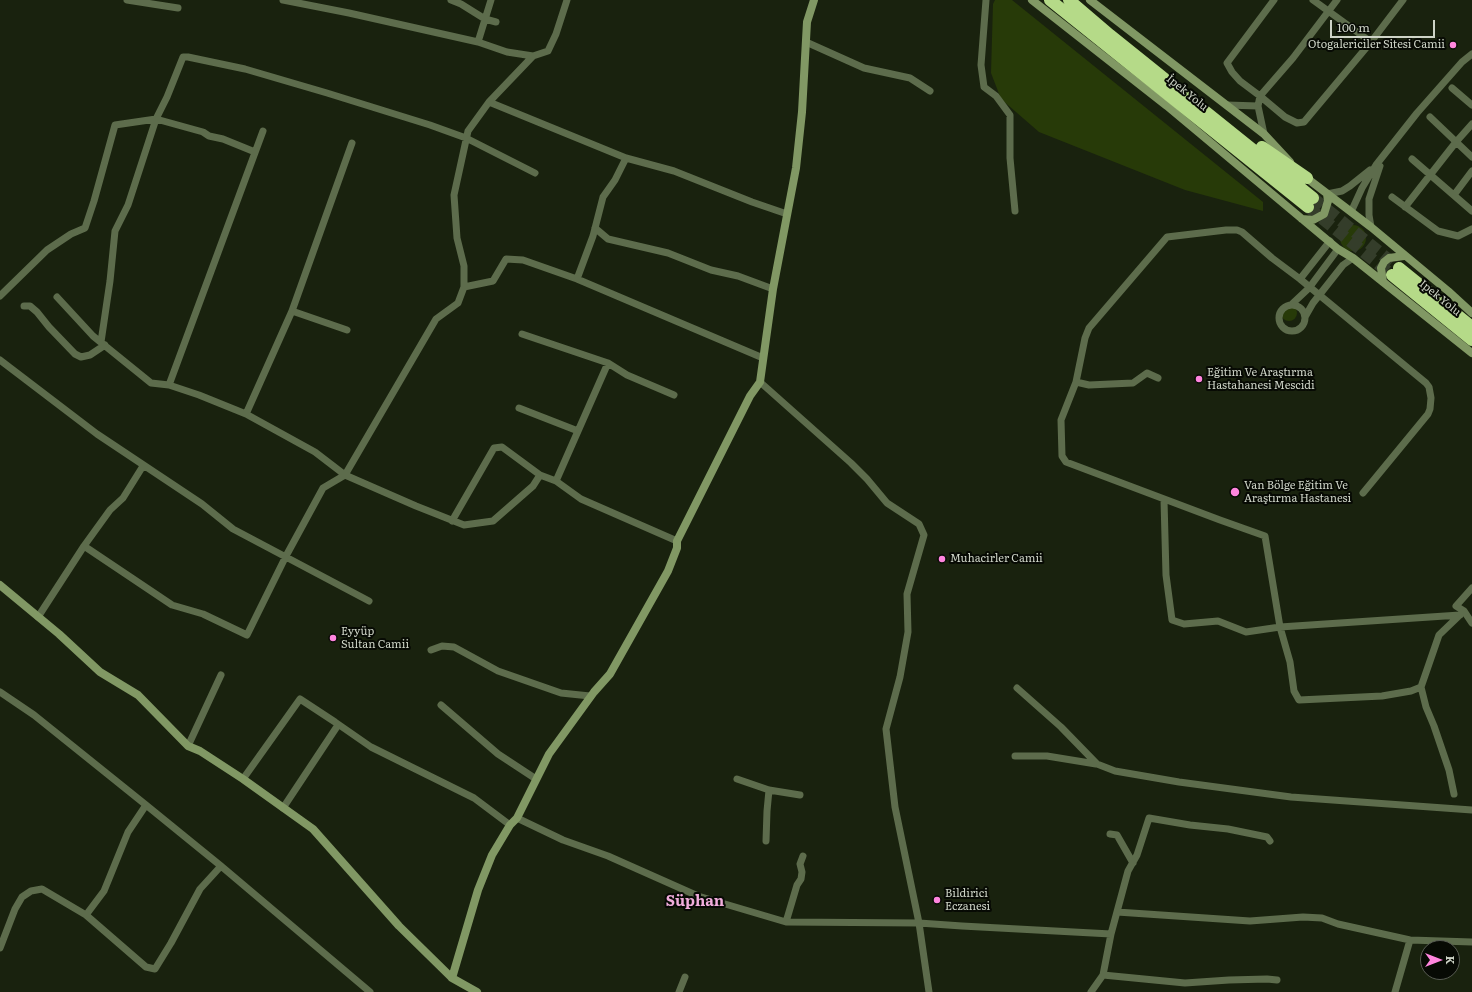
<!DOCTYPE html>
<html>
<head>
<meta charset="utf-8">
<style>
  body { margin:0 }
  #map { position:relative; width:1472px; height:992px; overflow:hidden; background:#19220e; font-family:Literata,serif }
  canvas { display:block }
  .north { position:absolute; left:1420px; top:940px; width:40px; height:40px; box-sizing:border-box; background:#070a04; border:1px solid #575b52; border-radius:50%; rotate:90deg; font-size:11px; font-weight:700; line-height:16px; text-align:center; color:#ced4c7 }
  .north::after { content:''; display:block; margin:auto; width:14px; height:18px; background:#ff85de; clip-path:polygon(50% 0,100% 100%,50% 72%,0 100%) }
  .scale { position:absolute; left:1330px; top:20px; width:105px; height:18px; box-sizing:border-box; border:2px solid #ced4c7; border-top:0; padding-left:5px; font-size:12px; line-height:14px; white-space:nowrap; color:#ced4c7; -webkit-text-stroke:3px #070a04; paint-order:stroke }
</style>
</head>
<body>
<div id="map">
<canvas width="1472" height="992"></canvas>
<div class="north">K</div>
<div class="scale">100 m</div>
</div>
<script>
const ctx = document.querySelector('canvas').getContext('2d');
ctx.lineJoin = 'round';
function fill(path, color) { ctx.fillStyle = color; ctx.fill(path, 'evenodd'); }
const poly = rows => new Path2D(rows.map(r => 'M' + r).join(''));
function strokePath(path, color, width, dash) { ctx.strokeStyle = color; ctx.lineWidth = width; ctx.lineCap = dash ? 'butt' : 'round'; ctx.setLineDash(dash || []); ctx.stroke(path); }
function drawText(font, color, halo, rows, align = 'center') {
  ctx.font = font + ' Literata,serif'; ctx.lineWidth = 4; ctx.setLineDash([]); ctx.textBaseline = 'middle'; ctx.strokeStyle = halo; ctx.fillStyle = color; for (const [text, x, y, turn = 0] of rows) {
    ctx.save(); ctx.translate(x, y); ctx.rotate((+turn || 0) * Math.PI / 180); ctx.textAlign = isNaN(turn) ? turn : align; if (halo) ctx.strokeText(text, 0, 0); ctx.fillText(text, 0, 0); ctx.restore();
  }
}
fill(poly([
  [995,0,1012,0,1263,202,1263,211,1185,190,1039,132,1001,99,991,73,993,4],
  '1340 238a13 13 0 1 1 26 0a13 13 0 1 1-26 0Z',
  '1281 313a8 8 0 1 1 16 0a8 8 0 1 1-16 0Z'
]), '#273a08');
strokePath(poly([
  [1313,198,1399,268],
  [1308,207,1392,275]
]), '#343d2a', 12, [12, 6]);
strokePath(poly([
  [127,0,178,8],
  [283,0,349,13,478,42,507,52,533,56],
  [451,0,461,4,485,19,496,22],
  [986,0,981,65,984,87,996,96,1010,115,1010,158,1015,211],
  [1274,0,1227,63,1232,72,1240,81,1260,96,1285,117,1297,123,1304,122,1371,42,1403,0],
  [1313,0,1371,42],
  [478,42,491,0],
  [806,42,864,68,910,78,930,91],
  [1452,88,1472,105],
  [489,102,626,158,674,171,752,202,787,214],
  [1227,105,1258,106,1264,134],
  [1258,106,1260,96,1293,58,1337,0],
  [1430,117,1472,157],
  [1412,159,1472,211],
  [1327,194,1342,191,1350,186,1370,170],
  [1454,195,1472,171],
  [1392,197,1438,231,1458,236,1472,229],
  [1405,207,1456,142,1472,124],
  [1351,212,1362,188,1376,165,1417,113,1462,62,1472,54],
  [1371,227,1369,215,1369,199,1380,166],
  [595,228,608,239,668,253,711,270,738,276,773,289],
  [577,279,593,236,603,197,615,180,626,158],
  [1300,279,1330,241],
  [464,287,493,281,506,259,523,260,577,279,763,358],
  [0,296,47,250,71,234,85,228,94,201,115,125,156,119,203,132,209,136,223,139,255,152],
  [57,297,93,336,151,383,169,385,199,395,246,414,315,452,345,475,416,506,464,525,493,521,533,486,540,475,556,481,608,363],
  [1292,304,1309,288,1338,249],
  '1279 318a13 13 0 1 1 26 0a13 13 0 1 1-26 0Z',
  [24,306,30,306,37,312,49,327,75,354,81,357,90,355,105,345],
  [292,311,347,330],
  [1305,317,1313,303,1343,265,1353,258],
  [522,334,608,363,627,375,674,395],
  [101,342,110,281,115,231,128,205,156,119,167,97,183,57,188,57,245,69,327,93,430,125,466,138,535,173],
  [0,360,97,434,202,504,233,529,369,601],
  [760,382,851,463,867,479,887,503,919,524,924,535,907,594,908,632,900,677,886,729,895,807,919,923,929,992],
  [1076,382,1089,385,1133,383,1147,373,1158,378],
  [169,385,263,131],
  [519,408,578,431],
  [246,414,292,311,352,143],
  [556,481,581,499,677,541],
  [1363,493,1428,414,1430,409,1431,398,1429,387,1426,383,1300,279,1272,258,1242,232,1237,230,1226,230,1167,237,1089,328,1085,338,1076,382,1061,420,1062,456,1066,462,1220,520,1265,536,1280,627,1290,662,1294,691,1299,700,1382,696,1411,691,1421,687],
  [1164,500,1166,575,1172,620,1184,624,1218,621,1246,632,1280,627,1460,615],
  [452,521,494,448,502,447,540,475],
  [84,546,110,510,123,498,143,466],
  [1464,611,1472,623],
  [38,617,84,546,172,605,203,614,247,635,286,556,323,488,345,475,436,319,458,303,464,287,464,266,457,238,454,195,468,131,489,102,533,56,548,51,556,34,567,0],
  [431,650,442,646,454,647,498,671,561,693,590,696],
  [1017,688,1061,727,1097,764,1115,771,1179,782,1291,797,1472,810],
  [0,692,34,715,146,805,221,866,370,992],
  [441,705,498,754,536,779],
  [188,746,221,675],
  [1015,756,1047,756,1096,764],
  [243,779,300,699,335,722,371,747,474,798,510,825],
  [737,779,769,790,800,795],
  [1454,794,1449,770,1434,726,1426,707,1421,687,1439,635,1464,611,1456,606,1472,588],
  [283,808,338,725],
  [517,818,563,840,608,856,698,896,786,922,919,923,962,926,1111,934],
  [1110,834,1117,835,1133,863],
  [766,841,767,811,769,790],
  [1117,912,1250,921,1303,917,1322,918,1338,924,1410,940,1472,942],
  [86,915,104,891,128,832,146,805],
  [786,922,797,885,801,879,802,872,800,864,803,856],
  [0,948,15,909,22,897,31,891,42,889,86,915,146,967,155,969,171,943,200,889,221,866],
  [1103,975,1185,983,1229,980,1267,979,1277,980],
  [679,992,685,977],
  [1091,992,1103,975,1111,934,1128,871,1137,855,1149,818,1190,825,1228,829,1267,837,1270,841],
  [1395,992,1410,940]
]), '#5d6c4c', 7);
strokePath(poly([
  [1032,0,1167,106,1338,249,1353,258,1472,353],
  [1090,0,1264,134,1290,162],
  [1304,176,1371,227,1448,291,1472,313],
  [1302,219,1313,220,1324,214,1328,201,1327,194],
  [1383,282,1381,268,1384,262,1389,258,1404,256],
  [0,585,59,634,100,672,138,695,188,746,200,751,243,779,313,829,399,926,452,978,477,992],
  [452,978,478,890,492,855,510,825,517,818,549,754,594,692,610,674,668,571,677,548,677,541,750,396,760,382,773,289,796,168,802,112,807,22,814,0]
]), '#819864', 8);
strokePath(poly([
  [1050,0,1308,207],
  [1069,0,1110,35,1313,198],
  [1262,147,1307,178],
  [1399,268,1472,327],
  [1392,275,1472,340]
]), '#b5da88', 12);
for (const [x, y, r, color] of [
  [1453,45,4,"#ff85de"],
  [1199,379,4,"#ff85de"],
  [1235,492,5,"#ff85de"],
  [942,559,4,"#ff85de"],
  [333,638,4,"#ff85de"],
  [937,900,4,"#ff85de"]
]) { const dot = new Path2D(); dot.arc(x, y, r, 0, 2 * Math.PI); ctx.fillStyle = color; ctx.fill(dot); strokePath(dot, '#070a04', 1.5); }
drawText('11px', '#ced4c7', '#070a04', [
  ["Otogalericiler Sitesi Camii",1445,45,"right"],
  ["Eğitim Ve Araştırma",1207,373],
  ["Hastahanesi Mescidi",1207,386],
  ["Van Bölge Eğitim Ve",1244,486],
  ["Araştırma Hastanesi",1244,499],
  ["Muhacirler Camii",950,559],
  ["Eyyüp",341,632],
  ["Sultan Camii",341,645],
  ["Bildirici",945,894],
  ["Eczanesi",945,907]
], 'left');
drawText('11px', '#ced4c7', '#070a04', [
  ["İpek Yolu",1187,93,39],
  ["Ipek Yolu",1440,298,39]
]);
drawText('bold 15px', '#f1addc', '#070a04', [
  ["Süphan",695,902]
]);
</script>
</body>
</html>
